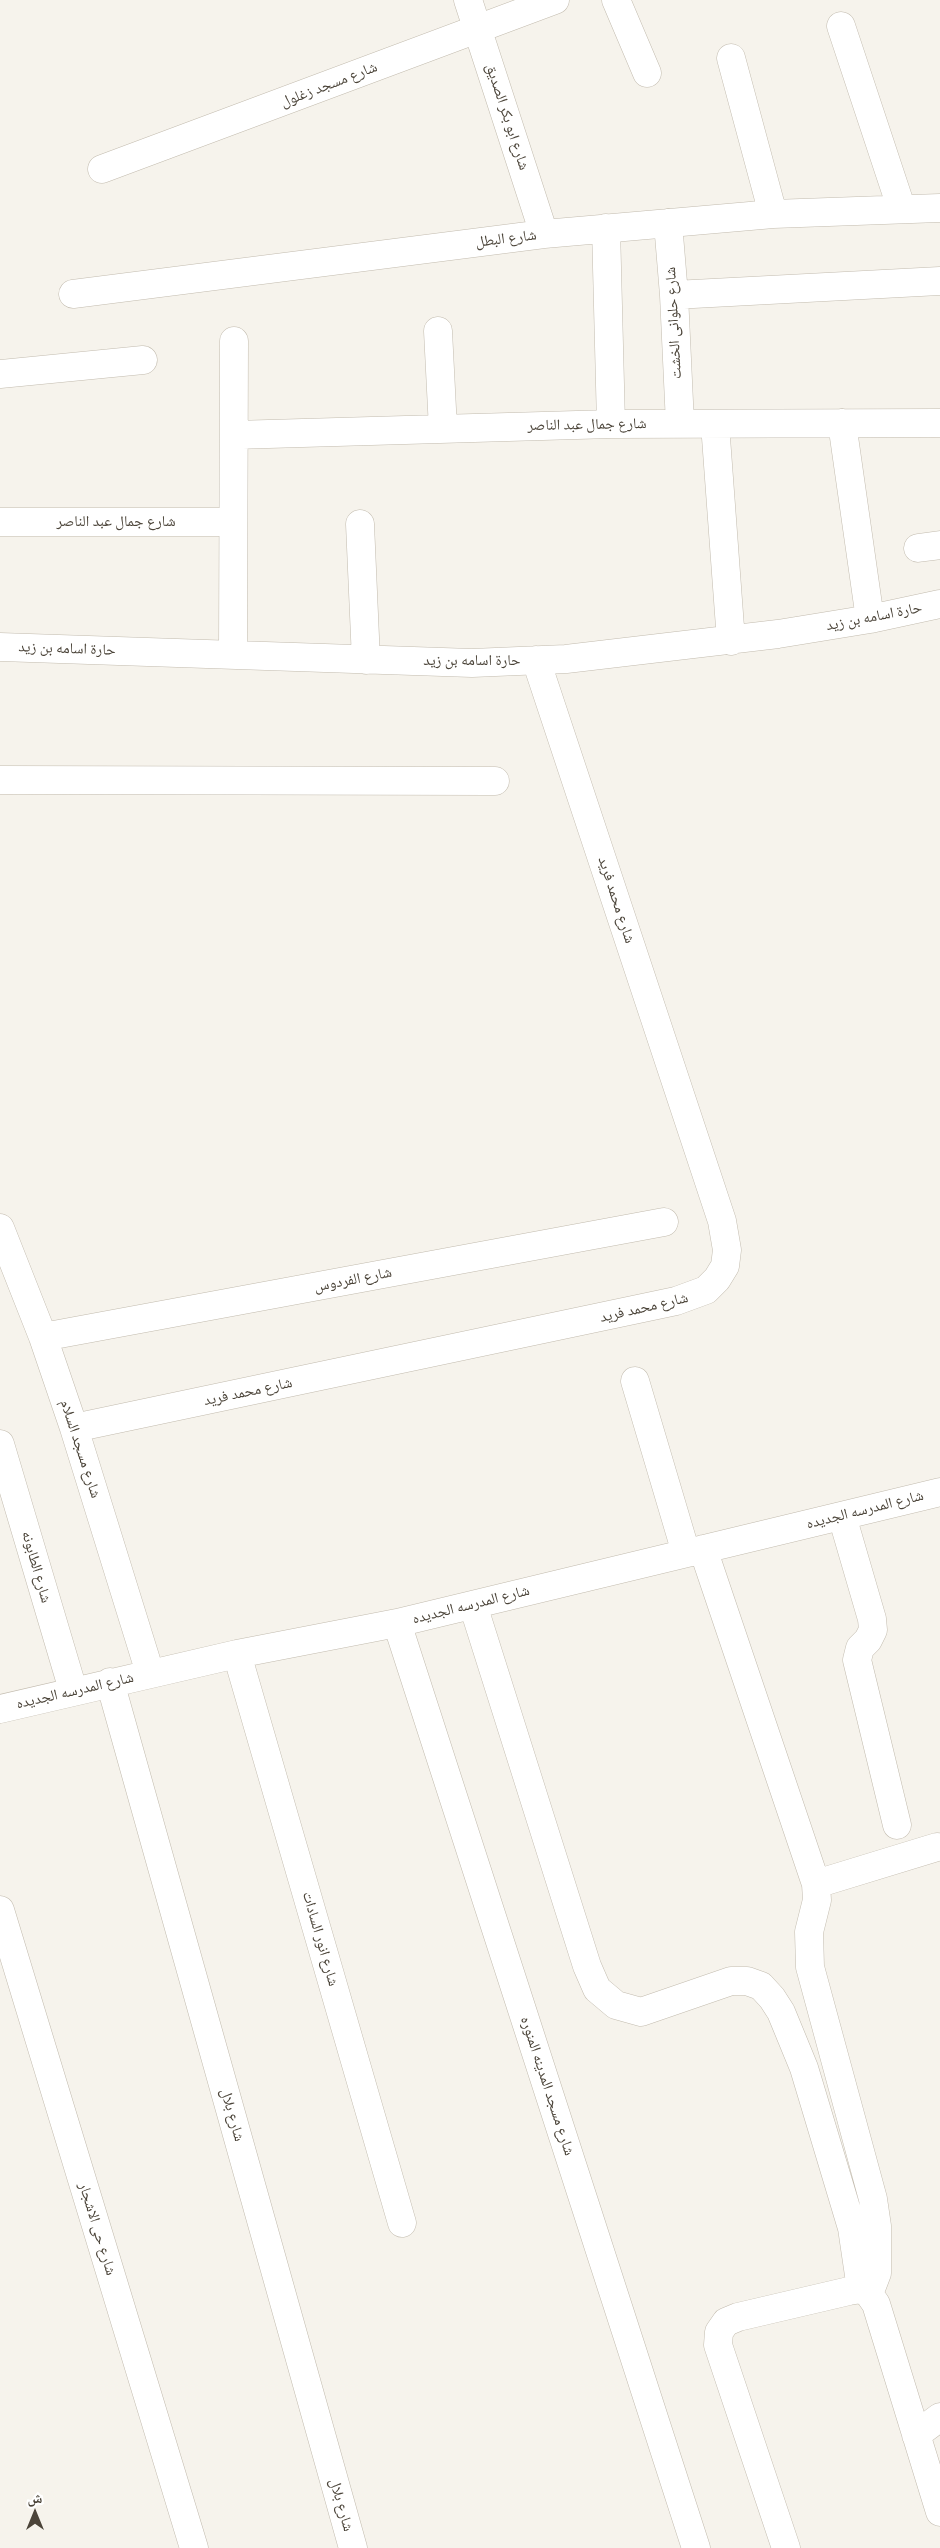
<!DOCTYPE html>
<html>
<head>
<meta charset="utf-8">
<style>
  body { margin:0 }
  #map { position:relative; width:940px; height:2548px; overflow:hidden; background:#f6f3ec; font-family:"Archivo Narrow","Noto Naskh Arabic",sans-serif }
  canvas { display:block }
  .north { position:absolute; left:10px; top:2488px; width:50px; height:50px; -webkit-text-stroke:4px #fff; paint-order:stroke; rotate:0deg; font-size:14px; font-weight:700; line-height:20px; text-align:center; color:#4b4439 }
  .north::after { content:''; display:block; margin:auto; width:18px; height:22px; background:#4b4439; clip-path:polygon(50% 0,100% 100%,50% 72%,0 100%) }
</style>
</head>
<body>
<div id="map">
<canvas width="940" height="2548"></canvas>
<div class="north">ش</div>
</div>
<script>
const ctx = document.querySelector('canvas').getContext('2d');
ctx.lineJoin = 'round';
const poly = rows => new Path2D(rows.map(r => 'M' + r).join(''));
function strokePath(path, color, width, dash) { ctx.strokeStyle = color; ctx.lineWidth = width; ctx.lineCap = dash ? 'butt' : 'round'; ctx.setLineDash(dash || []); ctx.stroke(path); }
function drawText(font, color, halo, rows, align = 'center') {
  ctx.font = font + ' "Archivo Narrow","Noto Naskh Arabic",sans-serif'; ctx.lineWidth = 4; ctx.setLineDash([]); ctx.textBaseline = 'middle'; ctx.strokeStyle = halo; ctx.fillStyle = color; for (const [text, x, y, turn = 0] of rows) {
    ctx.save(); ctx.translate(x, y); ctx.rotate((+turn || 0) * Math.PI / 180); ctx.textAlign = isNaN(turn) ? turn : align; if (halo) ctx.strokeText(text, 0, 0); ctx.fillText(text, 0, 0); ctx.restore();
  }
}
const minor = poly([
  [468,0,544,234],
  [616,0,647,73],
  [841,26,901,207],
  [731,58,773,214],
  [102,169,555,0],
  [668,223,674,295,680,424],
  [606,228,611,424],
  [73,294,544,234,773,214,940,208],
  [674,295,940,281],
  [438,331,443,429],
  [0,374,143,360],
  [842,423,870,619],
  [715,424,731,641],
  [234,435,611,424,940,423],
  [0,522,233,522],
  [360,524,366,660],
  [918,548,940,545],
  [0,647,472,663,566,659,778,634,870,619,940,604],
  [233,654,234,341],
  [0,780,495,781],
  [0,1228,43,1337,74,1428,150,1673],
  [43,1337,664,1222],
  [635,1381,686,1553],
  [74,1428,676,1301,706,1290,717,1279,725,1266,727,1250,722,1221,536,660],
  [0,1444,73,1690],
  [842,1516,872,1619,873,1630,868,1640,860,1648,857,1660,897,1825],
  [703,1549,816,1884,817,1900,809,1932,810,1967,873,2199,877,2226,877,2273,869,2294],
  [473,1605,587,1966,597,1989,616,2005,641,2012,731,1981,747,1981,761,1986,772,1998,781,2012,804,2068,852,2228,861,2289],
  [397,1623,696,2548],
  [237,1654,402,2223],
  [110,1682,353,2548],
  [0,1709,237,1654,397,1623,940,1492],
  [816,1884,937,1847],
  [0,1910,194,2548],
  [916,2435,940,2417],
  [786,2548,718,2345,719,2332,726,2322,738,2317,849,2291,861,2289,869,2294,876,2304,940,2512]
]);
strokePath(minor, '#c2bbae', 29);
strokePath(minor, '#fff', 28);
drawText('15px', '#4b4439', '#fff', [
  ["شارع مسجد زغلول",329,85,-21],
  ["شارع ابو بكر الصديق",507,117,72],
  ["شارع البطل",506,239,-7],
  ["شارع حلوانى الخشت",674,323,-93],
  ["شارع جمال عبد الناصر",587,425,-1],
  ["شارع جمال عبد الناصر",116,522],
  ["حارة اسامه بن زيد",874,617,-11],
  ["حارة اسامه بن زيد",67,649,2],
  ["حارة اسامه بن زيد",472,661],
  ["شارع محمد فريد",616,900,72],
  ["شارع الفردوس",353,1280,-11],
  ["شارع محمد فريد",644,1308,-13],
  ["شارع محمد فريد",248,1392,-12],
  ["شارع مسجد السلام",80,1449,72],
  ["شارع المدرسه الجديده",865,1510,-14],
  ["شارع الطابونه",36,1567,74],
  ["شارع المدرسه الجديده",471,1605,-14],
  ["شارع المدرسه الجديده",75,1691,-13],
  ["شارع انور السادات",320,1939,74],
  ["شارع مسجد المدينه المنوره",547,2086,72],
  ["شارع بلال",232,2115,74],
  ["شارع حى الاشجار",97,2229,73],
  ["شارع بلال",341,2505,74]
]);
</script>
</body>
</html>
